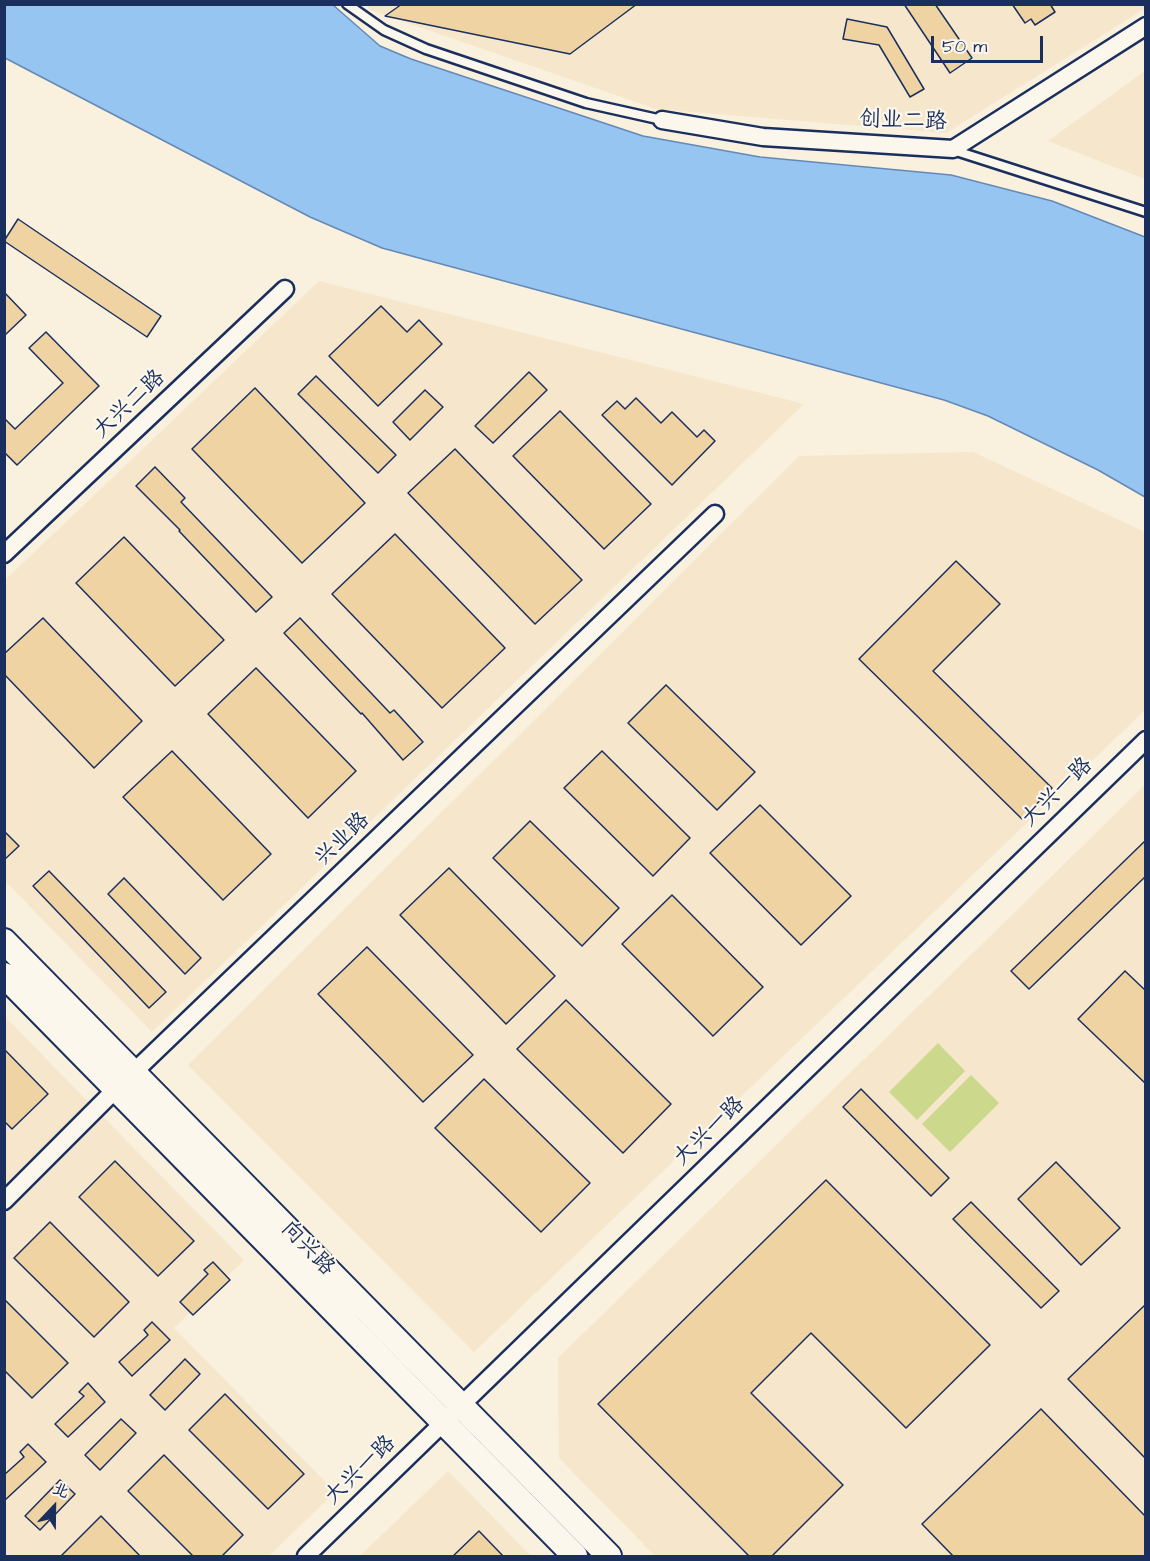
<!DOCTYPE html>
<html>
<head>
<meta charset="utf-8">
<style>
  body { margin:0 }
  #map { position:relative; width:1150px; height:1561px; overflow:hidden; background:#f9f0dd; font-family:"Architects Daughter","LXGW WenKai TC",sans-serif }
  canvas { display:block }
  .frame { position:absolute; inset:0; border:6px solid #1b2f5e; pointer-events:none }
  .north { position:absolute; left:24px; top:1477px; width:60px; height:60px; -webkit-text-stroke:4px #fbf7ec; paint-order:stroke; rotate:22deg; font-size:16px; font-weight:700; line-height:24px; text-align:center; color:#1b2f5e }
  .north::after { content:''; display:block; margin:auto; width:21px; height:27px; background:#1b2f5e; clip-path:polygon(50% 0,100% 100%,50% 72%,0 100%) }
  .scale { position:absolute; left:931px; top:36px; width:112px; height:27px; box-sizing:border-box; border:3px solid #1b2f5e; border-top:0; padding-left:8px; font-size:18px; line-height:21px; white-space:nowrap; color:#1b2f5e; -webkit-text-stroke:4px #fbf7ec; paint-order:stroke }
</style>
</head>
<body>
<div id="map">
<canvas width="1150" height="1561"></canvas>
<div class="frame"></div>
<div class="north">北</div>
<div class="scale">50 m</div>
</div>
<script>
const ctx = document.querySelector('canvas').getContext('2d');
ctx.lineJoin = 'round';
function fill(path, color) { ctx.fillStyle = color; ctx.fill(path, 'evenodd'); }
const poly = rows => new Path2D(rows.map(r => 'M' + r).join(''));
function strokePath(path, color, width, dash) { ctx.strokeStyle = color; ctx.lineWidth = width; ctx.lineCap = dash ? 'butt' : 'round'; ctx.setLineDash(dash || []); ctx.stroke(path); }
function drawText(font, color, halo, rows, align = 'center') {
  ctx.font = font + ' "Architects Daughter","LXGW WenKai TC",sans-serif'; ctx.lineWidth = 4.5; ctx.setLineDash([]); ctx.textBaseline = 'middle'; ctx.strokeStyle = halo; ctx.fillStyle = color; for (const [text, x, y, turn = 0] of rows) {
    ctx.save(); ctx.translate(x, y); ctx.rotate((+turn || 0) * Math.PI / 180); ctx.textAlign = isNaN(turn) ? turn : align; if (halo) ctx.strokeText(text, 0, 0); ctx.fillText(text, 0, 0); ctx.restore();
  }
}
fill(poly([
  [1145,4,1146,8,946,133,656,109,370,10,366,5],
  [1145,71,1145,179,1048,141],
  [319,281,804,404,152,1032,5,881,5,580],
  [973,452,1145,532,1145,710,474,1352,188,1065,799,456],
  [1145,785,1145,1556,655,1556,559,1458,558,1358],
  [4,1016,244,1260,174,1328,335,1492,269,1556,5,1556],
  [448,1471,531,1556,360,1556]
]), '#f6e7cc');
fill(poly([
  [938,1043,965,1071,917,1120,889,1092],
  [971,1075,999,1103,950,1152,922,1124]
]), '#ccd98d');
const water = poly([
  [4,5,333,5,380,46,411,59,643,136,760,157,951,175,1052,201,1145,237,1145,497,1098,470,988,416,944,400,382,248,310,217,5,58,4,5]
]);
fill(water, '#96c5f1');
strokePath(water, '#6589b6', 1.5);
const building = poly([
  [402,4,637,4,570,54,385,16,402,4],
  [904,4,935,4,972,58,950,73,904,4],
  [1012,4,1050,4,1055,12,1035,25,1031,19,1025,23,1012,4],
  [847,19,887,27,924,89,910,97,879,45,843,39,847,19],
  [18,219,161,316,147,337,4,241,18,219],
  [4,292,26,315,4,336,4,292],
  [381,306,407,332,419,320,442,344,378,406,329,356,381,306],
  [46,332,99,386,17,465,4,452,4,418,15,429,63,383,29,348,46,332],
  [529,372,547,390,493,443,475,426,529,372],
  [316,376,396,455,378,473,298,394,316,376],
  [255,388,365,503,302,563,192,449,255,388],
  [425,390,443,407,410,440,393,422,425,390],
  [636,398,661,423,672,412,697,437,704,430,715,441,672,485,602,415,617,401,625,409,636,398],
  [560,411,651,504,604,549,513,456,560,411],
  [455,449,582,580,535,624,408,493,455,449],
  [155,467,185,498,181,502,272,597,256,612,179,531,180,530,136,486,155,467],
  [395,534,505,648,442,708,332,594,395,534],
  [124,537,224,640,175,686,76,583,124,537],
  [956,561,1000,604,933,671,1052,788,1022,819,859,659,956,561],
  [43,618,142,721,94,768,4,674,4,654,43,618],
  [300,618,390,713,394,710,423,742,403,760,362,713,361,714,284,633,300,618],
  [256,668,356,771,308,818,208,714,256,668],
  [666,685,755,772,717,810,628,723,666,685],
  [172,751,271,854,223,900,123,797,172,751],
  [602,751,690,838,653,876,564,788,602,751],
  [760,805,851,896,801,945,710,853,760,805],
  [530,821,619,908,582,946,493,858,530,821],
  [4,831,19,846,4,860,4,831],
  [1146,840,1146,876,1029,989,1011,971,1146,840],
  [449,868,555,976,506,1024,400,915,449,868],
  [49,871,166,992,149,1008,33,886,49,871],
  [124,878,201,958,185,974,108,894,124,878],
  [672,895,763,987,713,1036,622,944,672,895],
  [367,947,473,1055,423,1102,318,994,367,947],
  [1125,971,1146,991,1146,1084,1078,1019,1125,971],
  [566,1000,671,1104,623,1153,517,1049,566,1000],
  [4,1049,48,1094,12,1129,4,1121,4,1049],
  [484,1079,590,1183,541,1232,435,1128,484,1079],
  [861,1089,949,1178,931,1196,843,1107,861,1089],
  [115,1161,194,1241,158,1276,79,1197,115,1161],
  [1056,1162,1120,1228,1081,1265,1018,1199,1056,1162],
  [826,1180,990,1345,906,1428,811,1333,751,1393,843,1485,771,1557,750,1557,598,1404,826,1180],
  [971,1202,1059,1291,1041,1308,953,1219,971,1202],
  [50,1222,129,1302,94,1337,14,1258,50,1222],
  [213,1262,230,1280,193,1315,180,1302,208,1274,204,1270,213,1262],
  [4,1299,68,1363,32,1398,4,1370,4,1299],
  [1146,1304,1146,1459,1068,1379,1146,1304],
  [152,1322,170,1340,132,1376,119,1362,148,1335,144,1330,152,1322],
  [185,1359,200,1374,165,1410,150,1395,185,1359],
  [88,1383,105,1402,68,1437,55,1424,84,1396,79,1392,88,1383],
  [225,1394,304,1474,268,1509,189,1430,225,1394],
  [1041,1409,1146,1517,1146,1557,954,1557,922,1524,1041,1409],
  [121,1419,136,1433,100,1470,85,1455,121,1419],
  [28,1444,46,1462,4,1501,4,1475,24,1457,20,1452,28,1444],
  [164,1455,243,1535,221,1557,194,1557,128,1491,164,1455],
  [60,1480,75,1494,40,1530,25,1516,60,1480],
  [101,1516,141,1557,60,1557,101,1516],
  [479,1531,504,1557,452,1557,479,1531]
]);
fill(building, '#efd3a3');
strokePath(building, '#1b2f5e', 1.5);
const lane = poly([
  [347,4,384,30,426,49,586,103,662,120],
  [953,150,1146,212]
]);
const street = poly([
  [662,120,763,137,953,149,1146,26],
  [4,554,285,289],
  [4,1201,111,1094,715,514],
  [306,1556,1146,740]
]);
const secondary = poly([
  [4,941,609,1556],
  [4,975,575,1556]
]);
strokePath(lane, '#1b2f5e', 13);
strokePath(street, '#1b2f5e', 21);
strokePath(secondary, '#1b2f5e', 28);
strokePath(lane, '#fbf7ec', 8);
strokePath(street, '#fbf7ec', 16);
strokePath(secondary, '#fbf7ec', 24);
drawText('22px', '#1b2f5e', '#fbf7ec', [
  ["创业二路",903,122,2],
  ["大兴二路",130,405,-43],
  ["大兴一路",1058,793,-44],
  ["兴业路",343,840,-44],
  ["大兴一路",710,1132,-44],
  ["向兴路",307,1249,46],
  ["大兴一路",361,1471,-44]
]);
</script>
</body>
</html>
